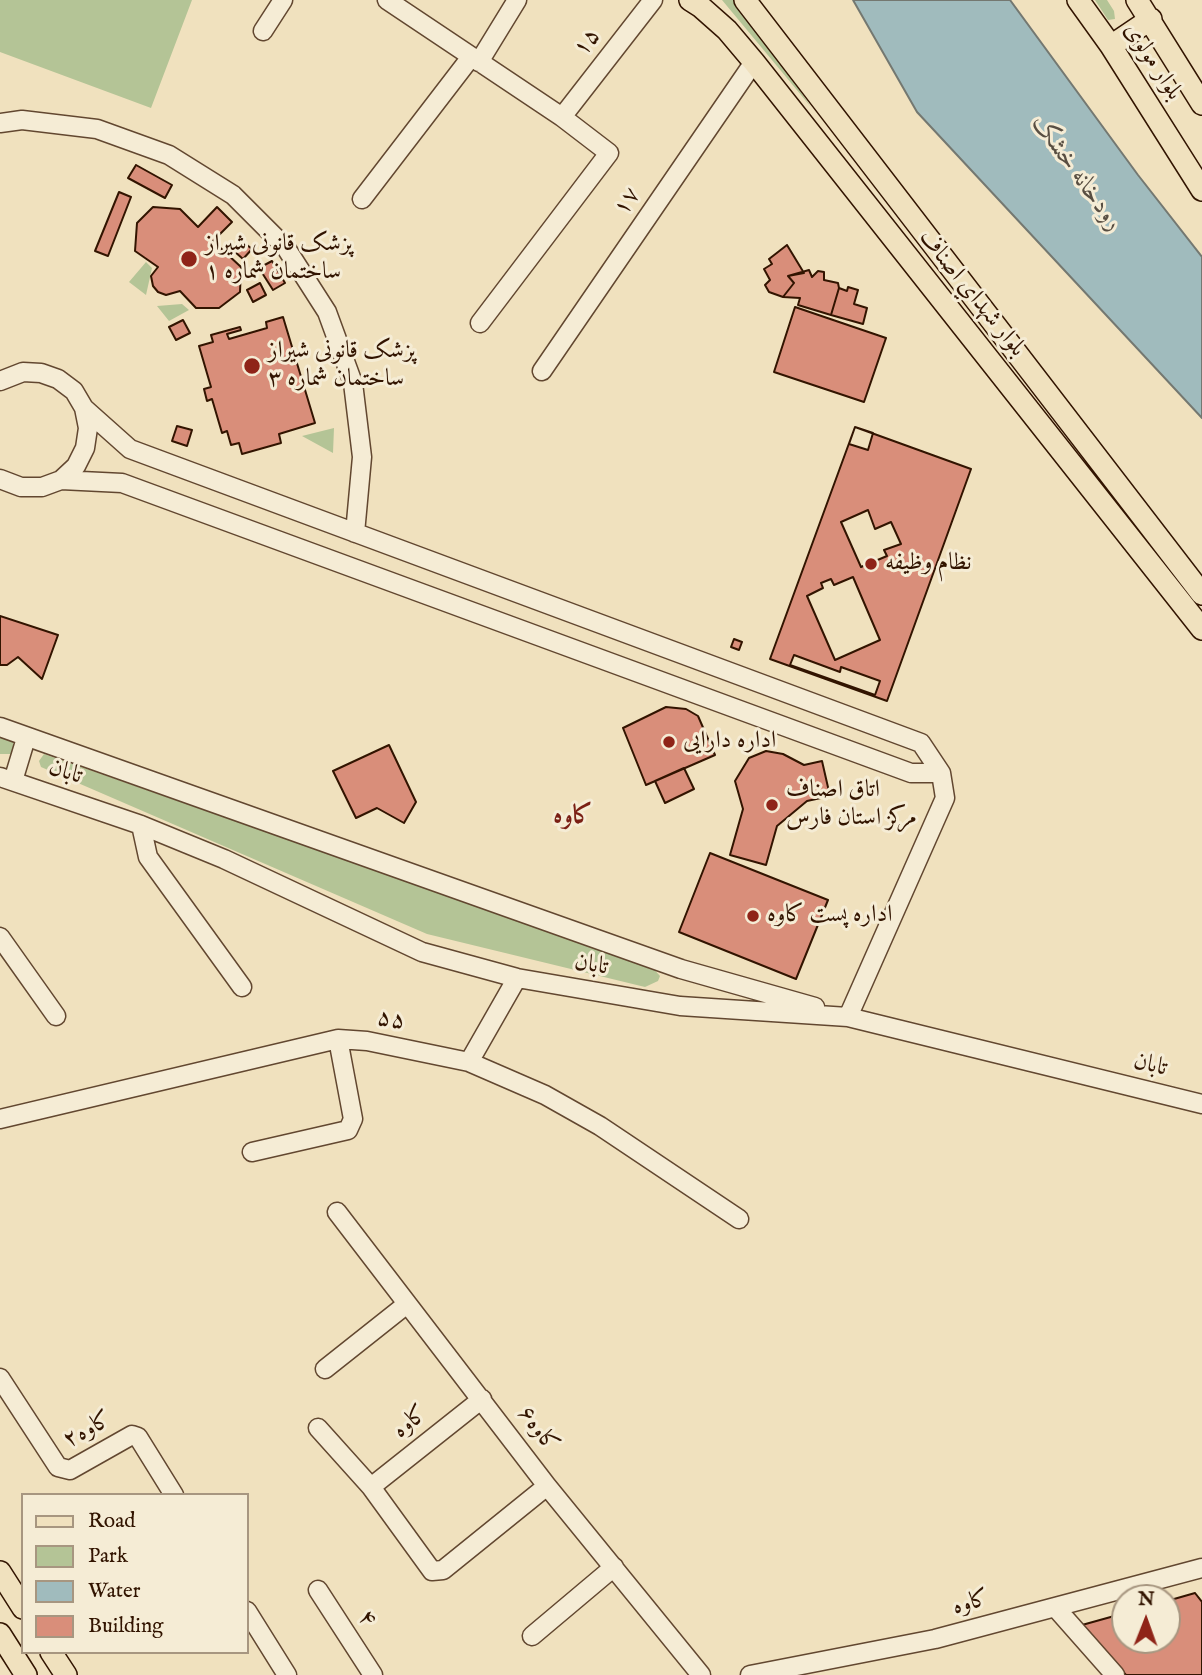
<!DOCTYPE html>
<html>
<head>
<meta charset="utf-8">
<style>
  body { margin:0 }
  #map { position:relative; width:1202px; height:1675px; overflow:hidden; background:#f0e1be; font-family:"IM FELL English",serif }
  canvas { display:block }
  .legend { position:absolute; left:21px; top:1493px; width:228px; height:161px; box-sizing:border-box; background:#f5ecd5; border:2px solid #a79680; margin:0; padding:9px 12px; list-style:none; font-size:21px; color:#321400 }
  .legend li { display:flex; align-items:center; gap:14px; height:35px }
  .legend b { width:35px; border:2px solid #a79680 }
  .north { position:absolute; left:1111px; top:1584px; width:70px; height:70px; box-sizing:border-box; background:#f5ecd5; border:2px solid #a79680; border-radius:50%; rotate:1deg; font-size:19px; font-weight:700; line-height:28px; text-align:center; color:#321400 }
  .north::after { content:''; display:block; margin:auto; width:24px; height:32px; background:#8f2418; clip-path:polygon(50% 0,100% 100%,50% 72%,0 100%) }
</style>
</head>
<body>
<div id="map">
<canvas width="1202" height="1675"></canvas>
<ul class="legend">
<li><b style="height:9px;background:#f0e1be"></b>Road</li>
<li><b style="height:19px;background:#b4c496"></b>Park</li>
<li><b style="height:19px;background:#a0bbbd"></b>Water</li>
<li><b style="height:19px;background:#d98e7a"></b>Building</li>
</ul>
<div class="north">N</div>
</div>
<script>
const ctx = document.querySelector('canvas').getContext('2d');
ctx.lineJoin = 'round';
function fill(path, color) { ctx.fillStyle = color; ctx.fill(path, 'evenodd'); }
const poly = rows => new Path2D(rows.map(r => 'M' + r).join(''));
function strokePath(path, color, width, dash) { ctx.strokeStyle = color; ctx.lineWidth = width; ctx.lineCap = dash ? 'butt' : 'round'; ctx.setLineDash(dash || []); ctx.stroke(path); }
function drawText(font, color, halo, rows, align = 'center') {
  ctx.font = font + ' "IM FELL English",Amiri,serif'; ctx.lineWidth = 6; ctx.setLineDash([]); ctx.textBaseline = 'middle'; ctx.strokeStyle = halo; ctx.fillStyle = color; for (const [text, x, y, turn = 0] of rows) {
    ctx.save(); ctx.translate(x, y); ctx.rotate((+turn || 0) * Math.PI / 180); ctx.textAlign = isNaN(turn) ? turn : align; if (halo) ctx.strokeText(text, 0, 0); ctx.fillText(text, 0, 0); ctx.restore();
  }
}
fill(poly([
  [0,0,192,0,151,108,0,52],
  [722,0,737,0,753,20,811,107],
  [1095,0,1107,0,1114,11,1115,19,1108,20],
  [146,262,152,268,146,295,129,282],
  [182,304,189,310,169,321,157,306],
  [334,428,333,453,302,436],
  [0,737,13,742,15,749,13,754,0,754],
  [44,754,652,967,660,976,658,981,645,987,427,934,41,767,39,761]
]), '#b4c496');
const water = poly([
  [853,0,1010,0,1138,175,1202,257,1202,418,917,112,853,0]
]);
fill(water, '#a0bbbd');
strokePath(water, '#747871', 2);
const building = poly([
  [136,165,172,185,165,198,128,178,136,165],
  [119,192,131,197,108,256,95,251,119,192],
  [153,207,180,209,198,227,217,207,232,222,213,241,241,267,240,292,219,308,196,308,180,291,166,295,158,292,153,286,151,276,158,267,135,251,137,223,153,207],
  [242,241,252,249,243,259,234,251,242,241],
  [787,245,804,273,788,276,794,283,783,297,769,292,765,285,770,280,764,269,772,264,769,259,787,245],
  [272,261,285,283,273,290,259,268,272,261],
  [809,270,812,277,818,271,824,272,824,280,838,283,839,288,831,315,798,305,800,298,783,297,794,283,788,276,809,270],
  [260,283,266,295,253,302,247,290,260,283],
  [848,287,858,290,854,304,867,308,863,324,831,315,839,288,847,291,848,287],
  [795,307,886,338,864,402,774,372,795,307],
  [283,317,315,423,279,434,281,443,242,454,239,443,231,445,227,431,222,433,212,399,207,401,204,389,211,387,199,346,213,342,211,335,240,327,241,330,227,334,229,339,267,328,266,322,283,317],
  [183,320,190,333,176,340,169,327,183,320],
  [177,426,192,430,187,446,172,441,177,426],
  [855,427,971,469,887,701,770,659,855,427],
  [855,427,873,433,868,450,849,444,855,427],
  [868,510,875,529,891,522,901,544,884,550,887,556,861,567,841,522,868,510],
  [853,577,880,640,835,660,807,596,823,588,821,583,831,579,834,585,853,577],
  [0,616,58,635,42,679,18,657,7,665,0,665,0,616],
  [734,639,742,642,739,650,731,647,734,639],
  [794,655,840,672,841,667,880,681,875,695,790,665,794,655],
  [666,707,686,709,698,716,715,755,646,785,623,728,666,707],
  [389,745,416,802,404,823,377,808,356,818,333,771,389,745],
  [766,751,783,754,804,765,822,761,830,796,807,801,777,826,766,865,730,855,743,809,735,781,749,758,766,751],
  [684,768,694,789,665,803,655,781,684,768],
  [710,853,828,900,796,979,679,932,710,853],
  [1195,1593,1202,1602,1202,1675,1126,1675,1082,1625,1125,1613,1125,1640,1167,1640,1167,1601,1195,1593]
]);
fill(building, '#d98e7a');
strokePath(building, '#321400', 2);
const minor = poly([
  [387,0,562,117,609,153,480,323],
  [263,31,283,0],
  [479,62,517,0],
  [562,117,653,0],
  [0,123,22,120,97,129,169,155,233,195,286,248,327,312,353,383,362,457,355,533],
  [362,199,471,57],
  [542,371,754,62],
  [0,381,23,372,41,373,58,379,74,391,84,408,88,428,85,448,76,466,61,480,42,487,21,487,0,479],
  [84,408,130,449,921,743,941,773,945,798,848,1017],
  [61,480,122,483,911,773,941,773],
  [0,727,681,969,815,1007],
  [0,777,141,825,224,859,422,952,517,978,680,1006,848,1017,1202,1104],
  [13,781,26,738],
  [141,825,148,857,242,987],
  [0,937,56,1016],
  [469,1062,517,978],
  [0,1119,338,1039,367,1041,469,1062,545,1095,600,1126,739,1219],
  [252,1152,348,1130,353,1119,338,1039],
  [337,1212,547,1486,701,1675],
  [325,1369,407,1304],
  [0,1378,58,1467,70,1470,132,1435,138,1437,174,1495],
  [318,1428,371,1487,432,1571,443,1570,547,1486],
  [371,1487,482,1399],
  [318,1590,373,1675],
  [1055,1607,1115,1675],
  [247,1611,287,1675],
  [532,1636,614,1567],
  [750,1675,935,1639,1202,1568]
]);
const major = poly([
  [690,0,701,7,727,30,754,62,1202,629],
  [745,0,1202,594],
  [1078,0,1111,46,1202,190],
  [1137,0,1202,104],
  [1111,46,1151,19],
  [0,1572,23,1608],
  [0,1634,26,1675],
  [51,1652,66,1675]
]);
strokePath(minor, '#624730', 21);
strokePath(major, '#321400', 24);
strokePath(minor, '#f5ecd5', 18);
strokePath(major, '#f0e1be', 21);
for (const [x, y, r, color] of [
  [189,259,9,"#8f2418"],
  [252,366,9,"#8f2418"],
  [871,564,7,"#8f2418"],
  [669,742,7,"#8f2418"],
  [772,805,7,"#8f2418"],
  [753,916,7,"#8f2418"]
]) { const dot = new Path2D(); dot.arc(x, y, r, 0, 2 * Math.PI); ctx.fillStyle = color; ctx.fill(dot); strokePath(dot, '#f5ecd5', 2.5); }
drawText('24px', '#321400', '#f5ecd5', [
  ["۱۵",588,43,-52],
  ["بلوار مولوی",1152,62,57],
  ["۱۷",628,202,-56],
  ["بلوار شهداي اصناف",971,294,51],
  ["تابان",65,773,18],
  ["تابان",591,966,10],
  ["۵۵",391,1021,10],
  ["تابان",1150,1066,14],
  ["کاوه",411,1423,-38],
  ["کاوه۶",537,1430,53],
  ["کاوه۲",88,1431,-28],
  ["کاوه",971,1604,-15],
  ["۴",366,1619,57]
]);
drawText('24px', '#321400', '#f5ecd5', [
  ["پزشک قانونی شیراز",205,245],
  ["ساختمان شماره ۱",205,273],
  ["پزشک قانونی شیراز",268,352],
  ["ساختمان شماره ٣",268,380],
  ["نظام وظیفه",885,564],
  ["اداره دارایی",683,742],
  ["اتاق اصناف",786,791],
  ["مرکز استان فارس",786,819],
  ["اداره پست کاوه",767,916]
], 'left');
drawText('italic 26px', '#584e42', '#f5ecd5', [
  ["رودخانه خشک",1076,174,54]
]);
drawText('bold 26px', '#7a1f14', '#f5ecd5', [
  ["کاوه",573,818]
]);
</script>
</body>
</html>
